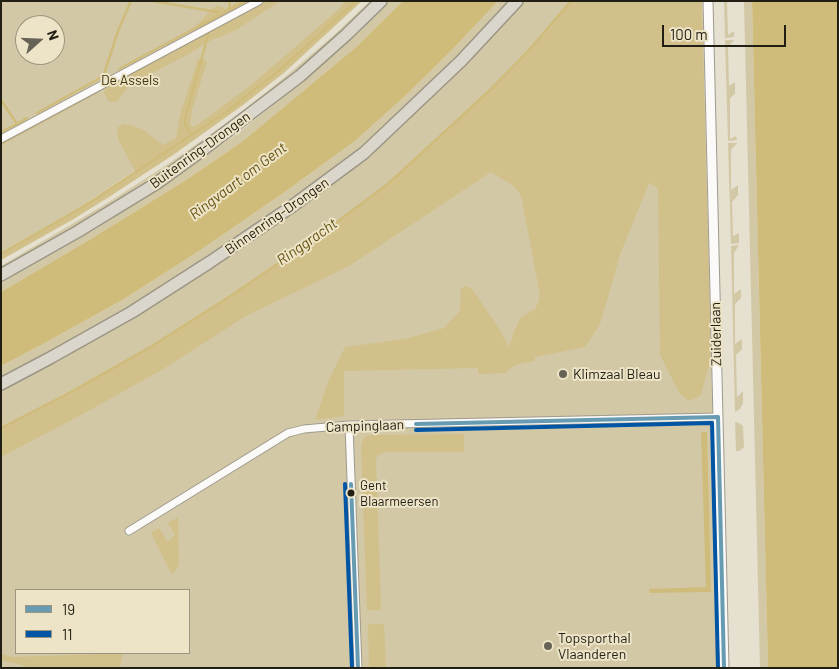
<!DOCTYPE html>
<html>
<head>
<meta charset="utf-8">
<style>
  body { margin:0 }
  #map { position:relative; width:839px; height:669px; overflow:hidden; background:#e5e0cf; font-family:Barlow,sans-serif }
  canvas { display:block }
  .frame { position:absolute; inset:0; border:2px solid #211e13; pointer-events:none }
  .legend { position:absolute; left:15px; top:589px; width:175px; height:65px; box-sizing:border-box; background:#ede4c7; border:1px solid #9b957f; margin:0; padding:6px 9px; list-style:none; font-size:15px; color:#211e13 }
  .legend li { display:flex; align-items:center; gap:10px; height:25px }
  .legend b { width:25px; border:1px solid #9b957f }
  .north { position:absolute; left:15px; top:15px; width:50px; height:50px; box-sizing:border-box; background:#ede4c7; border:1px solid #9b957f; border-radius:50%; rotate:70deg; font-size:14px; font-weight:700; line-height:20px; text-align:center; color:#211e13 }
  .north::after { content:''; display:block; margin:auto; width:18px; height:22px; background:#666255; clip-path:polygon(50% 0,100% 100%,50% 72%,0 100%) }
  .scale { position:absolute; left:662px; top:25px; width:124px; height:22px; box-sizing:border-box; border:2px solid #211e13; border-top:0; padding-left:6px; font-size:15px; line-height:18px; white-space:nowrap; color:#211e13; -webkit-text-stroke:4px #ede4c7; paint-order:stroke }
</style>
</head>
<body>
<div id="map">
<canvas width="839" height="669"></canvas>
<div class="frame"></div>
<ul class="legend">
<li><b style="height:6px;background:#669bb1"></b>19</li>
<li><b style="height:6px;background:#0056a4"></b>11</li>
</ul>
<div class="north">N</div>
<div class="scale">100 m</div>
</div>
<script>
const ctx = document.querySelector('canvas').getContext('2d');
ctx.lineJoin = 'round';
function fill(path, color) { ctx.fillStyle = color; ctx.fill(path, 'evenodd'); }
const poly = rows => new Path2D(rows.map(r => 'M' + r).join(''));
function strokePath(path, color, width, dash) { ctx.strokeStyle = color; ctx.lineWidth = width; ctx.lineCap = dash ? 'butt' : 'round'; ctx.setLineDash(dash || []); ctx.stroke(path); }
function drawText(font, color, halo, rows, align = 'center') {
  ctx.font = font + ' Barlow,sans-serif'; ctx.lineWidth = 4; ctx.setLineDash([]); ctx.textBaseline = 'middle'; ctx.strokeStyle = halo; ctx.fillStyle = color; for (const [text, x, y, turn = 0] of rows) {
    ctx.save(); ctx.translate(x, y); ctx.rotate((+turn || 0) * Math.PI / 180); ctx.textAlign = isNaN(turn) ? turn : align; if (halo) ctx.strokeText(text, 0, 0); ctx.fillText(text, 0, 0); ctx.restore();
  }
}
fill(poly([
  [1,1,353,1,223,112,71,213,1,252],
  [25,25,55,25,55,55,25,55],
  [370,1,374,1,335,38,288,79,173,165,63,234,1,270,1,266,109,202,171,162,234,118,286,76,333,36],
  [389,1,403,1,356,47,243,141,186,180,89,240,1,292,1,283,96,229,159,188,238,133,305,80,351,39],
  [498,1,702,1,719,668,1,668,1,366,43,344,124,299,202,249,282,194,355,141,403,98,451,51],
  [16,590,189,590,189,653,16,653],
  [724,1,727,1,728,35,734,31,734,37,725,38],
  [744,1,752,1,768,668,760,668],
  [725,40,734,40,728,47,729,86,735,82,735,94,730,98,730,139,736,136,737,140,728,141],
  [728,143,737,143,731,150,731,190,738,185,738,195,732,202,733,236,739,233,739,243,731,244],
  [739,245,734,253,734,294,741,289,741,298,735,304,735,344,742,339,742,349,736,355,737,397,743,391,743,403,740,409,735,412,731,246],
  [735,422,739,423,743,426,744,447,739,451,736,451]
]), '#d3c8a6');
fill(poly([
  [239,1,280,1,236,30,220,37,213,39,187,55,129,85,121,97,116,102,109,102,104,93,107,85,197,37,195,27,213,8,218,5,226,9],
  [345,1,362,1,285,72,243,105,176,153,109,197,72,220,1,260,1,252,71,213,135,171,118,139,117,128,123,124,132,125,145,131,163,145,176,138,180,115,198,59,204,59,207,62,192,110,190,125,194,127,250,86,339,9],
  [571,1,702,1,711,357,701,395,689,401,680,394,660,355,658,188,649,183,621,252,600,324,585,347,535,357,535,361,522,363,512,367,505,373,478,374,478,368,344,371,344,416,315,420,328,382,345,347,405,339,444,328,460,311,461,288,467,286,472,289,498,327,509,347,514,332,521,317,535,309,538,303,540,295,522,200,519,192,512,185,491,172,349,266,246,316,165,368,81,415,1,457,1,428,69,393,152,346,232,295,314,239,389,183,490,90,529,50],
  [464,434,464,452,385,452,379,454,376,459,381,610,367,610,361,448,363,438,370,435],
  [178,517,179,565,172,575,151,533,159,528,168,542,175,535,168,523],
  [368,624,384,624,386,668,369,668],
  [106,653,123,653,120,668,33,668,1,660,1,654,12,657,105,654]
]), '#d1c08a');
fill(poly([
  [403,1,498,1,451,51,403,98,355,141,282,194,202,249,124,299,43,344,1,366,1,292,89,240,186,180,243,141,356,47],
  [752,1,838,1,838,668,768,668],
  [701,432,707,432,711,592,650,593,649,589,706,587]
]), '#cfbc7b');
strokePath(poly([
  [152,1,218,12],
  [229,10,230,1],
  [119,69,246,1],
  [110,85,209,32,185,118,185,125,192,135],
  [1,100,17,124,1,132],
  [37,113,100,78,104,74,118,31,131,1],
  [17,124,27,118],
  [1,144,97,92],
  [1,254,91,202,226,112,282,68,356,1],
  [1,428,69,393,152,346,232,295,314,239,389,183,490,90,529,50,571,1]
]), '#cfbc7b', 2.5);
const minor = poly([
  [1,139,259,1],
  [349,425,358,668],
  [129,531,288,433,304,429,349,425,718,417]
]);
const tertiary = poly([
  [708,1,724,668]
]);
const trunk = poly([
  [1,275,77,232,157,183,197,154,300,76,346,35,381,1],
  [1,384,50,358,132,312,210,262,291,207,364,153,461,61,517,1]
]);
strokePath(minor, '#9e9a8e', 9);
strokePath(tertiary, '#9e9a8e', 11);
strokePath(trunk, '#9b9684', 14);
strokePath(minor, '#fbfaf8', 7);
strokePath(tertiary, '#fbfaf8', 9);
strokePath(trunk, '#dad6cc', 11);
strokePath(poly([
  [416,424,718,417,724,668],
  [351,484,358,668]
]), '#669bb1', 4);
strokePath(poly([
  [416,430,712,423,718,668],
  [345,484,352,668]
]), '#0056a4', 4);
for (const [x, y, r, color] of [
  [563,374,5,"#666255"],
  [351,493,4.5,"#211e13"],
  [548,646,5,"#666255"]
]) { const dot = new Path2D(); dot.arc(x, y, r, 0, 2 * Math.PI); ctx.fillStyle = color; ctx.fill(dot); strokePath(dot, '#ede4c7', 2); }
drawText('13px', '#211e13', '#ede4c7', [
  ["Gent",360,486],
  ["Blaarmeersen",360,502]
], 'left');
drawText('14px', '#3e340e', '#ede4c7', [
  ["De Assels",130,80]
]);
drawText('14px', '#211e13', '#ede4c7', [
  ["Buitenring-Drongen",200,150,-36],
  ["Binnenring-Drongen",277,216,-35],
  ["Zuiderlaan",716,334,-91],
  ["Campinglaan",365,426,-2]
]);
drawText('14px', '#211e13', '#ede4c7', [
  ["Klimzaal Bleau",573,374],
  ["Topsporthal",558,638],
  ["Vlaanderen",558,654]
], 'left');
drawText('italic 15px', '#63510f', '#ede4c7', [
  ["Ringvaart om Gent",238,181,-37],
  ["Ringgracht",307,242,-35]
]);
</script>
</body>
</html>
